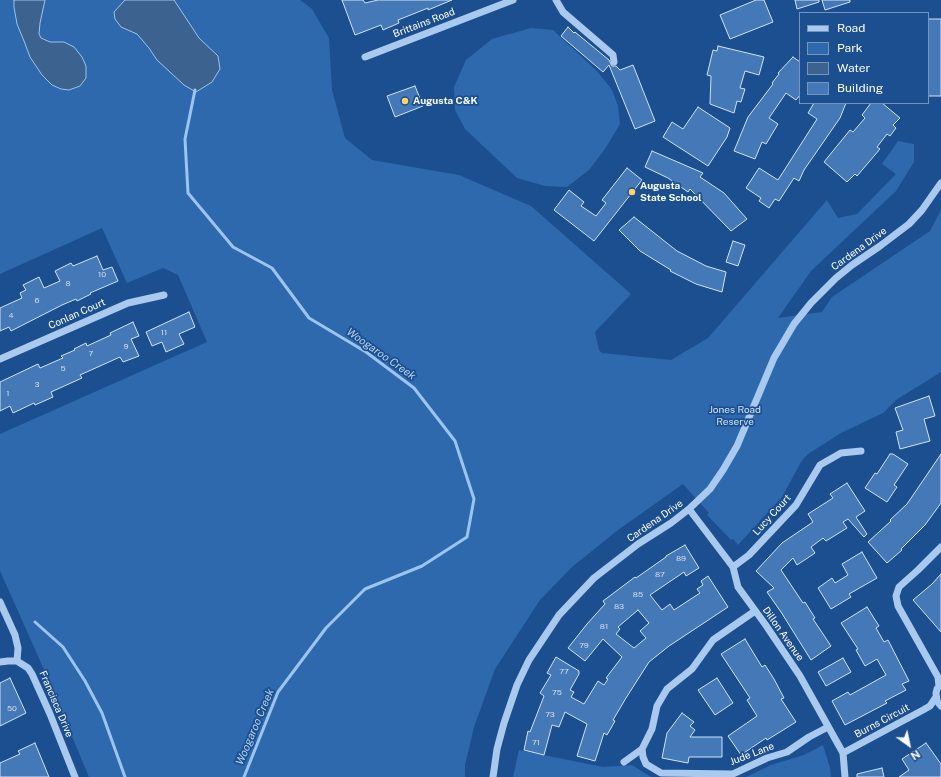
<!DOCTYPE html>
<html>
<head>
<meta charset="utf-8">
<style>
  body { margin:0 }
  #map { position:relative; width:941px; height:777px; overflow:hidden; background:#1b4f8f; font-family:"Public Sans",sans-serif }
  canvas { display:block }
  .legend { position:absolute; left:799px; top:12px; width:130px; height:92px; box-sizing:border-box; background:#1b4f8f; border:1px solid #7695bc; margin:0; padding:5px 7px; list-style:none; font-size:12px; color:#fff }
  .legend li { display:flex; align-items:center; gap:8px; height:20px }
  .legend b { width:20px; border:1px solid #7695bc }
  .north { position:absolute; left:889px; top:725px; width:40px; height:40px; -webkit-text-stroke:3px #1b4f8f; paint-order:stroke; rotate:147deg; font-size:11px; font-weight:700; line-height:16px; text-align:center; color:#fff }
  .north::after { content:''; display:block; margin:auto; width:14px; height:18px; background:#fff; clip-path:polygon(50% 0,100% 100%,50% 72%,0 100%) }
</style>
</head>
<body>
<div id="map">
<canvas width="941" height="777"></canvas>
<ul class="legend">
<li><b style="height:5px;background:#a9c9ee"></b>Road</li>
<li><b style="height:11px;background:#2e69ad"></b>Park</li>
<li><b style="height:11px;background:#3c6290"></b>Water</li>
<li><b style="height:11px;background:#4478b7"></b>Building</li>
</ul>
<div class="north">N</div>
</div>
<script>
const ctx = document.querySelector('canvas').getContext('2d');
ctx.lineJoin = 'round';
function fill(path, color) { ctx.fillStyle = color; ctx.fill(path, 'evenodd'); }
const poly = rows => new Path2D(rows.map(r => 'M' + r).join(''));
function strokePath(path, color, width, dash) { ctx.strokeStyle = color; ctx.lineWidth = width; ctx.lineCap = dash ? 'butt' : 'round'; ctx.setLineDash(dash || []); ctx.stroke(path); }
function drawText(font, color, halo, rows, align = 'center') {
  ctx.font = font + ' "Public Sans",sans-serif'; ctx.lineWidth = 3.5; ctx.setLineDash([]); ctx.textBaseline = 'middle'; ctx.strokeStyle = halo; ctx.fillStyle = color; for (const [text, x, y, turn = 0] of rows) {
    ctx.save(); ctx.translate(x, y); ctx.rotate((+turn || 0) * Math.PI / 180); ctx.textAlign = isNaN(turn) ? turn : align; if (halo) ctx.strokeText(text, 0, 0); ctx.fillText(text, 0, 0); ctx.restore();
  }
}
fill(poly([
  [0,0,300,0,312,9,329,38,332,90,345,138,372,160,459,175,531,206,631,294,595,332,599,350,602,353,671,360,708,338,827,200,838,218,857,214,896,174,882,164,898,141,914,144,914,162,896,191,811,271,778,318,822,312,832,297,930,231,941,210,941,372,896,400,883,413,841,433,808,454,801,462,782,497,738,545,733,539,731,540,707,515,709,513,683,484,618,530,572,567,540,600,495,669,474,727,465,765,465,777,89,777,42,665,0,571,0,434,207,342,178,275,163,268,127,283,102,228,0,274],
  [531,28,553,30,597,71,612,90,618,106,620,124,605,149,589,170,567,187,545,186,517,178,465,129,455,110,454,87,466,60,492,39],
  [823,745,830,768,831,777,746,777,771,765,804,755],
  [519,750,603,767,632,765,651,777,513,777]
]), '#2e69ad');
const water = poly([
  [14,0,45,0,40,23,39,34,41,38,50,42,64,42,74,47,82,57,86,66,86,78,80,86,69,90,61,89,52,85,42,75,30,57,24,41,17,24,14,7,14,0],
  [125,0,174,0,199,38,218,56,220,69,212,82,196,92,184,85,157,60,149,48,137,34,121,27,115,19,114,12,125,0]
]);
fill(water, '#3c6290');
strokePath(water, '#9cc4f0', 1);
strokePath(poly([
  [195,90,185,139,188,193,233,247,272,268,309,318,366,352,414,388,455,441,474,499,467,537,422,566,365,589,326,628,278,692,244,777],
  [35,622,63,647,85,681,102,713,125,777]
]), '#9cc4f0', 3);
const building = poly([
  [342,0,363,0,365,3,378,0,452,0,428,10,428,8,398,20,399,23,383,30,381,25,355,35,342,0],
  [756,0,764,0,773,22,730,39,720,15,756,0],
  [795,0,819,0,819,2,797,9,795,0],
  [822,0,850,0,850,2,825,10,822,0],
  [928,19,941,19,941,96,928,96,928,19],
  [568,27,574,33,575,32,609,60,612,66,616,66,620,70,633,65,655,121,635,129,609,65,603,72,561,36,568,27],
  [718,46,764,57,759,75,745,71,740,88,745,89,741,102,737,101,734,113,710,104,711,76,707,75,713,50,717,51,718,46],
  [793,57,800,62,800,95,796,100,786,93,769,118,778,124,766,144,762,142,755,159,734,151,748,117,773,84,772,83,779,74,778,73,793,57],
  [415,86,423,106,395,117,387,96,415,86],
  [814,103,846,103,840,118,804,170,799,181,794,178,779,201,775,199,769,208,759,201,761,198,746,188,759,168,778,180,817,119,808,113,814,103],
  [871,103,882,103,900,118,893,125,896,128,890,136,887,134,877,147,880,149,857,176,855,174,847,182,824,162,850,130,853,132,865,118,862,115,871,103],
  [698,107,730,128,727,137,708,166,663,137,672,122,683,129,698,107],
  [652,151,703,173,700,177,724,193,747,219,731,231,690,189,688,192,668,178,645,167,652,151],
  [627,168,642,180,594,241,554,210,569,190,584,202,581,206,596,216,606,203,602,200,627,168],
  [634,217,677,251,706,266,726,272,722,292,696,284,670,271,671,270,640,251,619,230,634,217],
  [733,241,745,245,738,266,726,262,733,241],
  [97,256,103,270,112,267,118,281,90,293,91,294,77,301,76,299,62,305,11,331,9,327,0,331,0,308,22,298,20,293,26,290,23,285,39,277,44,288,60,281,55,271,71,263,73,266,97,256],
  [189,312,195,327,179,334,184,344,166,352,162,342,152,346,146,332,189,312],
  [133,322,139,336,131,339,139,356,123,362,120,357,80,375,82,378,51,392,53,397,35,405,34,403,13,413,10,406,0,411,0,382,38,364,40,368,63,358,61,356,75,350,74,349,86,343,87,346,111,335,110,333,133,322],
  [929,396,935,416,924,419,930,441,900,449,896,432,903,430,895,408,929,396],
  [890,454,893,454,908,464,894,485,897,487,887,502,865,488,875,473,877,474,890,454],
  [941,454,941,503,925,525,901,549,902,550,887,563,868,542,891,521,890,520,907,504,941,454],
  [847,483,865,511,856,517,867,534,864,537,848,519,843,522,847,528,826,541,823,538,811,547,815,553,797,565,793,558,781,570,803,603,805,602,815,618,813,619,831,646,811,660,781,612,767,592,774,588,756,571,782,543,813,522,808,514,833,498,830,494,847,483],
  [685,545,699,568,686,576,684,572,650,595,662,610,670,604,674,610,700,593,697,589,703,585,701,581,708,576,728,607,669,646,649,662,626,698,613,720,615,721,607,735,604,733,595,761,577,756,587,724,565,712,559,727,552,725,544,755,524,750,528,731,530,732,544,696,540,693,551,675,547,673,556,657,579,671,579,674,570,690,574,692,571,697,584,704,598,681,604,685,608,679,606,678,622,657,603,639,585,661,568,648,587,624,605,604,603,601,635,577,636,578,666,557,666,556,685,545],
  [638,610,649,623,640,631,646,638,634,648,616,634,620,629,618,627,638,610],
  [862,552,877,578,849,594,851,597,831,609,818,588,832,578,835,583,848,575,842,564,862,552],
  [941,574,941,632,913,600,932,584,941,574],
  [867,607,879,626,876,628,884,642,888,640,909,681,902,684,906,690,885,701,887,703,845,725,832,701,848,692,850,695,886,675,877,659,865,666,856,650,858,649,841,623,867,607],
  [745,639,762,667,765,665,774,679,784,698,781,699,796,722,767,740,766,738,741,755,728,736,757,716,747,700,750,698,721,654,745,639],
  [843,658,851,672,826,686,818,672,843,658],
  [10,678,26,713,0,726,0,683,10,678],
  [717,678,733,703,715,715,698,690,717,678],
  [682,713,694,722,690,726,695,730,690,737,722,737,722,757,689,757,688,763,662,758,667,733,682,713],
  [35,743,49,777,0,777,0,763,20,754,18,751,35,743],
  [926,743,941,764,941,777,899,777,909,770,902,759,926,743],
  [882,768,884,777,857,777,857,774,882,768]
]);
fill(building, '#4478b7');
strokePath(building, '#cfe3fa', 1);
strokePath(poly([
  [556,0,563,12,613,55,614,62],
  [365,57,513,0],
  [0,359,128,303,164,295],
  [689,509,733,567,738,587,765,624,800,676,843,753,845,777],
  [733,567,749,555,796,505,820,465,841,453,861,451],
  [0,602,15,635,18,648,17,661],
  [0,662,8,661,17,661,28,668,32,674,50,714,75,777],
  [941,684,937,689,936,693,937,701,941,706],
  [939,686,938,677,898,606,896,596,899,587,918,570,941,547],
  [642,749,643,757,646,764,661,773,733,774,767,758,787,752,809,737,828,727],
  [843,753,923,710,930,706,936,697],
  [624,762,642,749,652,729,657,706,667,689,692,669,713,640,755,611],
  [493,777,497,749,504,723,517,685,529,660,559,615,594,578,638,544,671,523,689,509,710,489,723,470,737,446,774,358,794,324,811,303,836,278,852,265,880,246,909,224,922,210,941,183]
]), '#a9c9ee', 7);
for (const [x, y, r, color] of [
  [405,101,4,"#ffd166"],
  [632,192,4,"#ffd166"]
]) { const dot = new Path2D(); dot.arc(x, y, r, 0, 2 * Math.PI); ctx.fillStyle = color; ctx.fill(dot); strokePath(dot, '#1b4f8f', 1.5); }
drawText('8px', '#d0dded', null, [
  ["10",102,275],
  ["8",68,284],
  ["6",37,301],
  ["4",11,316],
  ["11",164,333],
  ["9",126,347],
  ["7",91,354],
  ["5",63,369],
  ["3",37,385],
  ["1",8,394],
  ["89",681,559],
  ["87",660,575],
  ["85",638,595],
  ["83",619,607],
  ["81",604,627],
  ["79",584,646],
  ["77",564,672],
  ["75",557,693],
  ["50",12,709],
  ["73",550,715],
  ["71",536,743]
]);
drawText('10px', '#fff', '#1b4f8f', [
  ["Brittains Road",424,23,-21],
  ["Cardena Drive",859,249,-36],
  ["Conlan Court",77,314,-24],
  ["Lucy Court",772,515,-48],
  ["Cardena Drive",655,521,-35],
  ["Dillon Avenue",783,634,55],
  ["Francisca Drive",56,704,67],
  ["Burns Circuit",882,721,-28],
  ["Jude Lane",752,754,-21]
]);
drawText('bold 10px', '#fff', '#1b4f8f', [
  ["Augusta C&K",413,101],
  ["Augusta",640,186],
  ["State School",640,198]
], 'left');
drawText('10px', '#cfe3fa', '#1b4f8f', [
  ["Jones Road",735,410],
  ["Reserve",735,422]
]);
drawText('italic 11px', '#b5d3f5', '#1b4f8f', [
  ["Woogaroo Creek",381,354,35],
  ["Woogaroo Creek",255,727,-67]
]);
</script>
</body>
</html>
